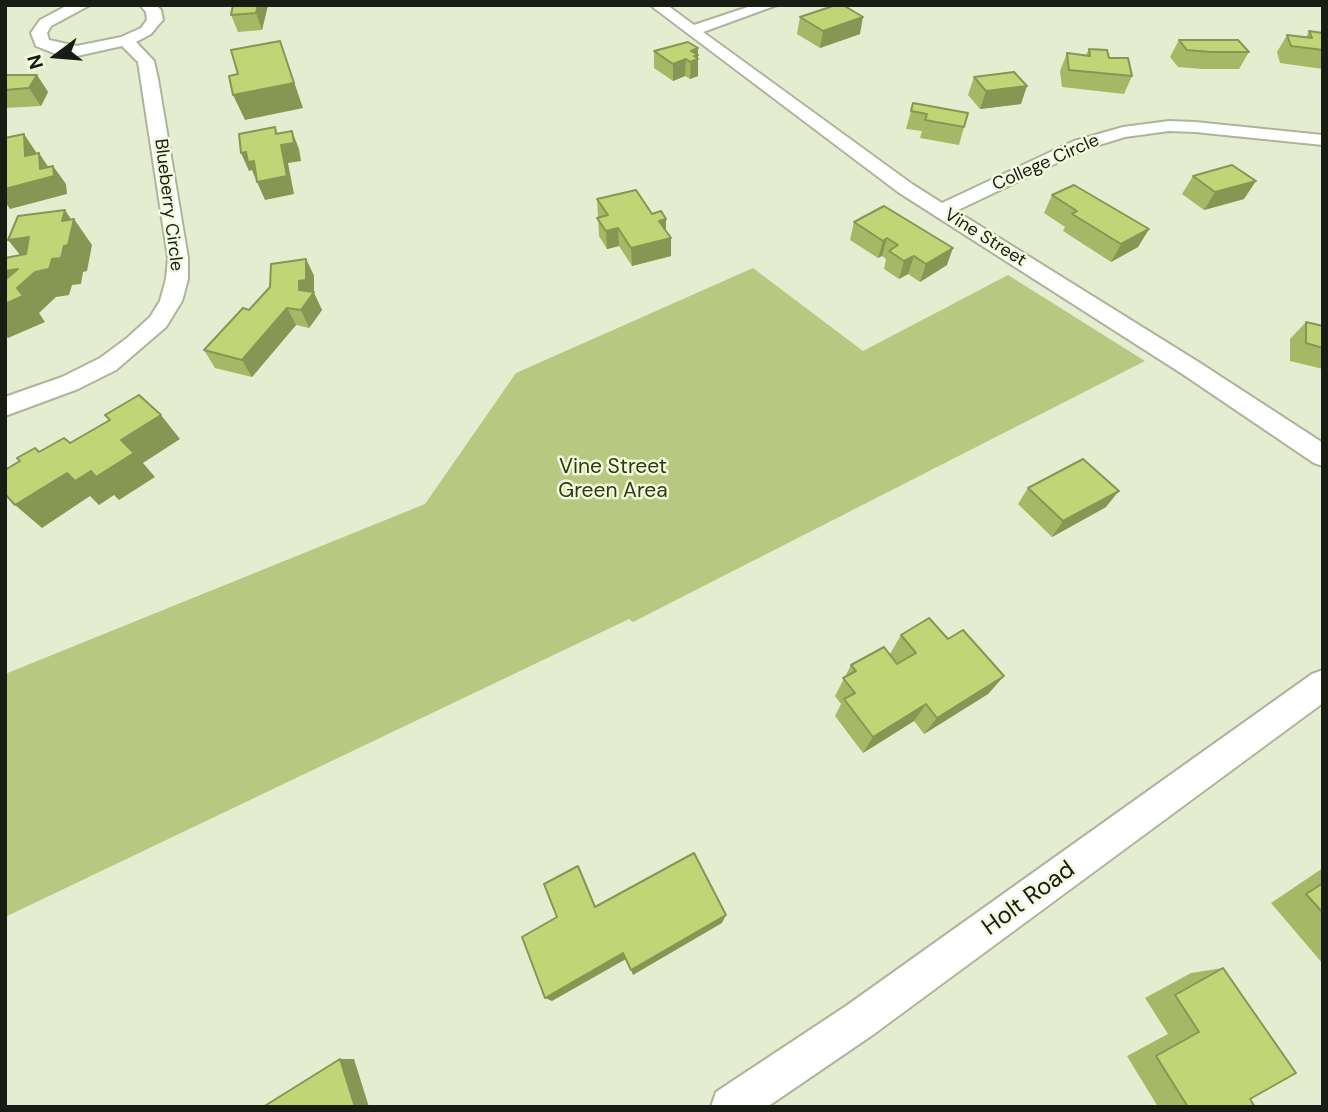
<!DOCTYPE html>
<html>
<head>
<meta charset="utf-8">
<style>
  body { margin:0 }
  #map { position:relative; width:1328px; height:1112px; overflow:hidden; background:#e5edd1; font-family:"DM Sans",sans-serif }
  canvas { display:block }
  .frame { position:absolute; inset:0; border:7px solid #191c12; pointer-events:none }
  .north { position:absolute; left:21px; top:21px; width:70px; height:70px; -webkit-text-stroke:5px #f2fade; paint-order:stroke; rotate:254deg; font-size:19px; font-weight:700; line-height:28px; text-align:center; color:#191c12 }
  .north::after { content:''; display:block; margin:auto; width:24px; height:32px; background:#191c12; clip-path:polygon(50% 0,100% 100%,50% 72%,0 100%) }
</style>
</head>
<body>
<div id="map">
<canvas width="1328" height="1112"></canvas>
<div class="frame"></div>
<div class="north">N</div>
</div>
<script>
const ctx = document.querySelector('canvas').getContext('2d');
ctx.lineJoin = 'round';
function fill(path, color) { ctx.fillStyle = color; ctx.fill(path, 'evenodd'); }
const poly = rows => new Path2D(rows.map(r => 'M' + r).join(''));
function strokePath(path, color, width, dash) { ctx.strokeStyle = color; ctx.lineWidth = width; ctx.lineCap = dash ? 'butt' : 'round'; ctx.setLineDash(dash || []); ctx.stroke(path); }
function drawText(font, color, halo, rows, align = 'center') {
  ctx.font = font + ' "DM Sans",sans-serif'; ctx.lineWidth = 5; ctx.setLineDash([]); ctx.textBaseline = 'middle'; ctx.strokeStyle = halo; ctx.fillStyle = color; for (const [text, x, y, turn = 0] of rows) {
    ctx.save(); ctx.translate(x, y); ctx.rotate((+turn || 0) * Math.PI / 180); ctx.textAlign = isNaN(turn) ? turn : align; if (halo) ctx.strokeText(text, 0, 0); ctx.fillText(text, 0, 0); ctx.restore();
  }
}
fill(poly([
  [753,268,863,351,1008,275,1145,361,633,622,629,619,5,917,5,674,425,504,516,373]
]), '#b7c981');
const minor = poly([
  [68,5,90,5,51,26,47,33,49,40,77,46,121,37,141,28,147,20,146,12,140,5,156,5,161,10,163,20,160,23,151,34,136,42,154,61,158,79,188,258,188,279,182,301,166,327,116,370,78,389,5,416,5,397,62,377,100,358,127,338,150,317,160,301,166,279,168,258,138,62,122,46,77,56,56,54,36,46,31,33,40,20,68,5],
  [650,5,667,5,694,25,754,5,777,5,703,32,912,184,942,203,1074,141,1123,127,1169,121,1195,122,1323,135,1323,145,1195,132,1169,131,1125,137,1086,149,956,211,1200,363,1323,443,1323,466,1314,463,1184,375,898,192,650,5],
  [1323,670,1323,703,874,1034,767,1107,711,1107,716,1092,846,1006,1312,674,1323,670]
]);
strokePath(minor, '#adb49a', 4);
fill(minor, '#fff');
fill(poly([
  [233,5,268,5,262,30,238,32,231,15],
  [800,17,860,34,820,48,797,34],
  [1309,31,1323,33,1323,69,1280,63,1277,52,1287,35,1306,37],
  [1179,40,1249,52,1239,69,1201,69,1178,67,1170,57],
  [698,48,698,76,690,79,685,76,673,81,654,68,654,51],
  [1089,49,1109,58,1132,76,1124,94,1062,87,1060,71,1067,53,1086,55],
  [5,75,37,75,48,92,41,106,5,108],
  [974,77,1021,104,980,109,968,95],
  [911,111,968,113,959,145,920,138,922,131,906,129],
  [1193,176,1244,199,1204,210,1182,194],
  [1052,195,1149,229,1138,247,1111,262,1063,231,1065,227,1044,213],
  [597,199,652,214,666,219,666,231,671,238,671,256,632,266,619,246,607,249,599,236],
  [854,222,947,265,920,282,908,274,899,279,884,269,886,259,882,256,878,258,850,240],
  [306,259,314,276,314,293,322,310,309,328,296,325,252,377,215,368,204,350],
  [1306,322,1323,326,1323,369,1290,361,1290,339],
  [1028,488,1106,507,1052,537,1018,504],
  [901,635,948,639,1004,676,988,694,924,734,914,721,863,753,835,716,841,704,835,696,851,665,890,654],
  [1323,868,1323,964,1271,903],
  [1223,968,1250,1099,1255,1107,1158,1107,1127,1056,1168,1034,1145,998,1191,973]
]), '#a5b865');
fill(poly([
  [258,5,268,5,262,30,256,13],
  [863,17,860,34,820,48,823,31],
  [280,41,303,108,245,120,233,95],
  [698,48,698,76,690,79,691,51],
  [686,59,685,76,673,81,673,64],
  [37,75,48,92,41,106,29,88],
  [1027,86,1021,104,980,109,986,91],
  [275,127,282,145,292,131,299,149,301,161,288,163,294,194,265,200,257,182,276,134],
  [24,134,36,152,38,174,25,156],
  [246,152,254,161,256,180,252,170,249,171,241,153],
  [39,153,51,171,53,166,66,184,67,194,10,209,5,202,5,189,40,169],
  [1256,181,1244,199,1204,210,1215,192],
  [65,210,73,222,74,219,92,245,87,271,83,272,81,284,72,285,69,295,56,297,39,313,45,322,8,338,5,335,5,304,22,297,5,276,5,271,18,269,35,272,62,221],
  [666,219,666,237,659,221],
  [618,228,619,246,607,249,606,231],
  [1149,229,1138,247,1111,262,1121,244],
  [29,237,29,266,8,240],
  [671,238,671,256,632,266,631,248],
  [887,238,882,256,878,258,883,241],
  [953,248,947,265,920,282,926,264],
  [914,256,908,274,899,279,904,261],
  [306,259,314,276,314,293,322,310,309,328,301,310,299,290,299,281],
  [287,308,296,325,252,377,242,360],
  [161,415,180,439,143,463,155,477,119,500,114,495,99,505,90,496,42,528,15,505],
  [1119,491,1106,507,1052,537,1063,521],
  [1004,676,988,694,924,734,937,718],
  [926,704,914,721,863,753,873,737],
  [726,915,722,923,633,975,631,970],
  [623,953,626,959,552,1001,545,998],
  [340,1059,354,1059,369,1107,355,1107]
]), '#869653');
const building = poly([
  [233,5,258,5,256,13,231,15,233,5],
  [836,5,843,5,863,17,823,31,800,17,836,5],
  [1309,31,1323,33,1323,50,1291,46,1287,35,1312,38,1309,31],
  [1179,40,1238,40,1249,52,1211,52,1187,50,1179,40],
  [280,41,294,83,233,95,229,76,238,74,231,50,280,41],
  [688,42,698,48,691,51,698,55,694,56,698,59,690,62,686,59,673,64,654,51,688,42],
  [1089,49,1107,50,1109,58,1128,58,1132,76,1069,70,1067,53,1090,56,1089,49],
  [1014,72,1027,86,986,91,974,77,1014,72],
  [5,75,37,75,29,88,5,90,5,75],
  [913,103,968,113,964,127,925,120,927,114,911,111,913,103],
  [275,127,276,134,292,131,294,143,281,145,287,176,257,182,254,161,248,162,246,152,241,153,239,134,275,127],
  [24,134,25,156,39,153,40,169,53,166,54,176,5,189,5,138,24,134],
  [1232,165,1256,181,1215,192,1193,176,1232,165],
  [1074,185,1149,229,1121,244,1072,214,1077,211,1052,195,1074,185],
  [636,190,652,214,661,211,666,219,659,221,671,238,631,248,618,228,606,231,597,218,608,215,597,199,636,190],
  [884,206,953,248,926,264,914,256,904,261,889,251,898,245,887,238,883,241,854,222,884,206],
  [65,210,62,221,74,219,68,245,64,246,61,258,52,259,49,269,35,272,17,288,23,296,5,304,5,280,18,269,5,271,5,258,26,254,29,237,8,240,18,216,65,210],
  [306,259,306,280,299,281,299,290,314,292,301,310,287,308,242,360,204,350,243,308,249,310,270,287,271,264,306,259],
  [1306,322,1323,326,1323,348,1306,343,1306,322],
  [139,395,161,415,121,440,134,453,96,477,91,471,75,481,67,473,15,505,5,494,5,470,20,461,17,458,35,448,39,452,64,438,70,443,110,420,105,415,139,395],
  [1083,459,1119,491,1063,521,1028,488,1083,459],
  [929,618,948,639,963,630,1004,676,937,718,926,704,873,737,844,699,855,693,843,678,856,671,851,665,884,647,897,664,916,653,901,635,929,618],
  [694,853,726,915,631,970,623,953,545,998,522,937,557,917,544,884,578,866,595,907,694,853],
  [1323,883,1323,913,1306,894,1323,883],
  [1223,968,1296,1073,1250,1099,1255,1107,1188,1107,1156,1056,1199,1032,1175,995,1223,968],
  [340,1059,355,1107,263,1107,340,1059]
]);
fill(building, '#c0d676');
strokePath(building, '#869653', 2);
drawText('18px', '#191c12', '#f2fade', [
  ["College Circle",1046,163,-24],
  ["Blueberry Circle",168,205,83],
  ["Vine Street",985,238,32]
]);
drawText('21px', '#2f370f', '#f2fade', [
  ["Vine Street",613,467],
  ["Green Area",613,491]
]);
drawText('24px', '#191c12', '#f2fade', [
  ["Holt Road",1029,899,-36]
]);
</script>
</body>
</html>
